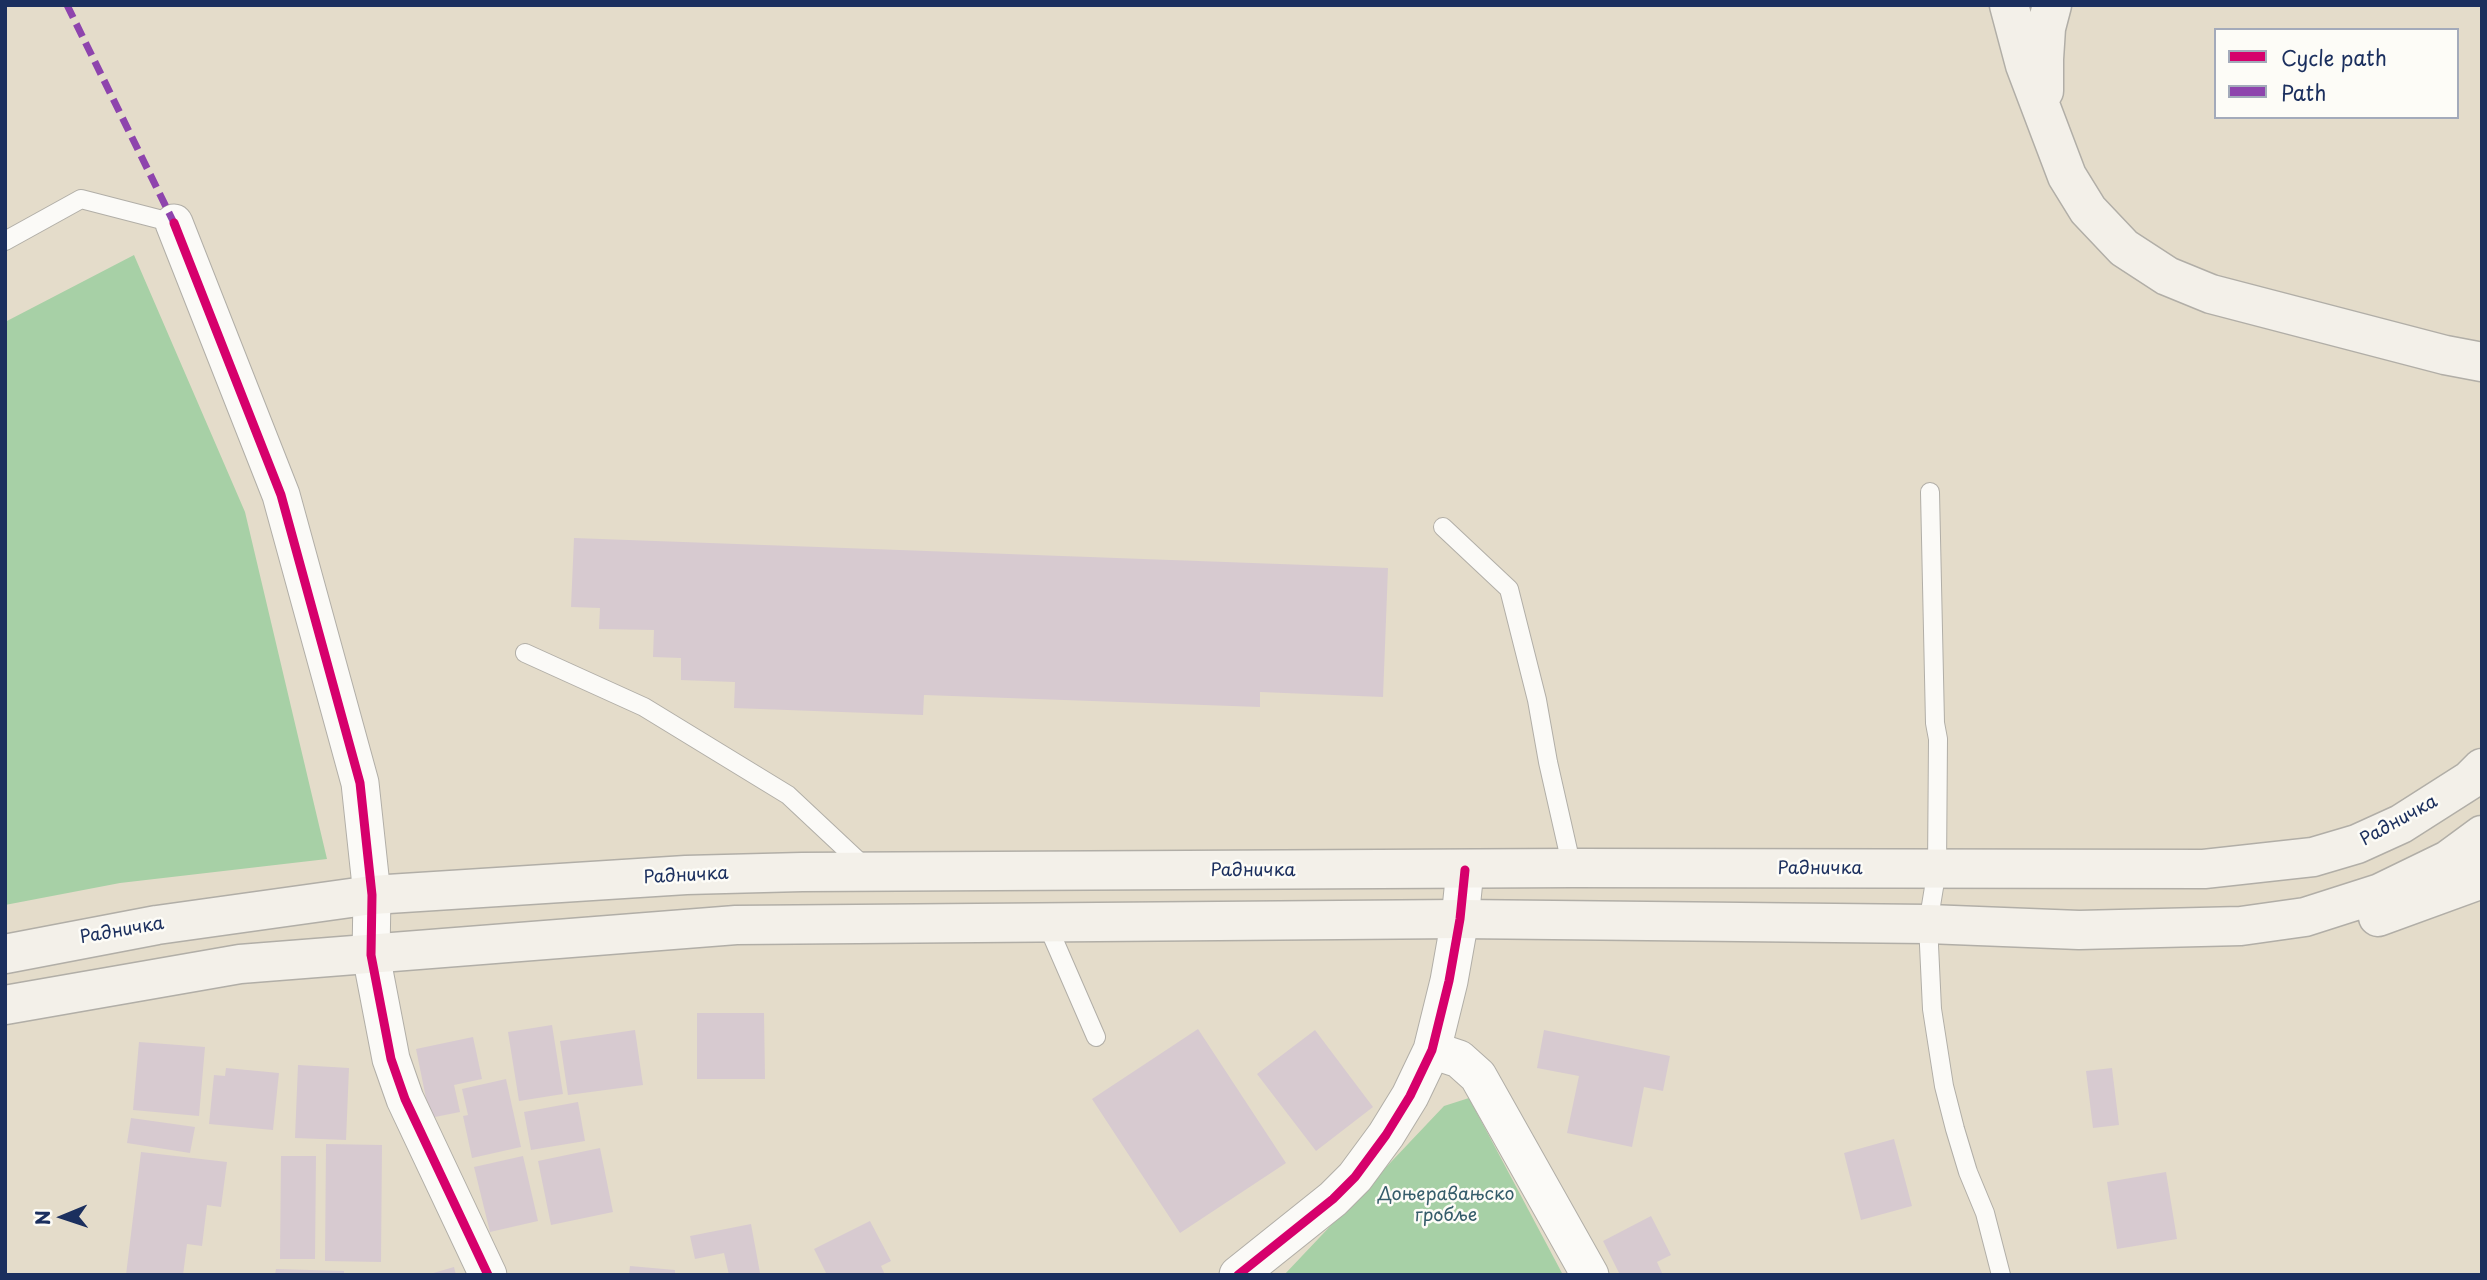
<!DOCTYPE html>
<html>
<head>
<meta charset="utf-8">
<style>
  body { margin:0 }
  #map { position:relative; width:2487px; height:1280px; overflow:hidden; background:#e4dcca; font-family:"Playpen Sans",sans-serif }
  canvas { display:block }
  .frame { position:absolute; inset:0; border:7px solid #1b2f5e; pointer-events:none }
  .legend { position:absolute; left:2214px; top:28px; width:245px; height:91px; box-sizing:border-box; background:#fdfcf7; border:2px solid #a3aaba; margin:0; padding:9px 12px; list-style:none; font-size:21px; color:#1b2f5e }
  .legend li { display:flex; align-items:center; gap:14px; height:35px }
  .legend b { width:35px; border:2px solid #a3aaba }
  .north { position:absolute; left:28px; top:1182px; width:70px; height:70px; -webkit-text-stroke:5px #fdfcf7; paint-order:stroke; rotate:268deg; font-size:19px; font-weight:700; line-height:28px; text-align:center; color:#1b2f5e }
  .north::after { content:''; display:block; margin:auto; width:24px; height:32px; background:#1b2f5e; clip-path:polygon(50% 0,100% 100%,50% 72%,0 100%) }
</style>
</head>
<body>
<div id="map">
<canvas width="2487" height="1280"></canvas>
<div class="frame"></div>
<ul class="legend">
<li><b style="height:9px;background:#d6006c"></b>Cycle path</li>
<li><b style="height:9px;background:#8e44ad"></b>Path</li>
</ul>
<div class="north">N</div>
</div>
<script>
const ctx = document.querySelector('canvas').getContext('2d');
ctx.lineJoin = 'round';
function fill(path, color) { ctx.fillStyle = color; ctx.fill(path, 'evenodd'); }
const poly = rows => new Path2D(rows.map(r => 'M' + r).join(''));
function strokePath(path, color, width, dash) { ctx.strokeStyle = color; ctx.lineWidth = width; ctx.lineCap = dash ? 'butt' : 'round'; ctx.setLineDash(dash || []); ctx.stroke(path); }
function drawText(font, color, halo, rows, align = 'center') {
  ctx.font = font + ' "Playpen Sans",sans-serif'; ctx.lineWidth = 5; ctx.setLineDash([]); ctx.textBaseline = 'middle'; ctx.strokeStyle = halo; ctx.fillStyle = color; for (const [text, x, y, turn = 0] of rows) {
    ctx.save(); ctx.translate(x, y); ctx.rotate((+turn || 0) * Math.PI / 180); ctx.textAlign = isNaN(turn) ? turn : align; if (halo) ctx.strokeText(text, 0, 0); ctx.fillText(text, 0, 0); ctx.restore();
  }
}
fill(poly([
  [134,255,245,512,327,859,120,883,5,905,5,322],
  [1469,1098,1563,1275,1284,1275,1444,1106]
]), '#a7d0a6');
fill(poly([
  [574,538,1388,568,1383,697,1260,692,1260,707,924,695,923,715,734,708,735,682,681,680,681,658,653,657,654,630,599,629,600,608,571,607],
  [697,1013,764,1013,765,1079,697,1079],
  [552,1025,563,1094,519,1101,508,1032],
  [1198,1029,1286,1163,1180,1233,1092,1099],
  [635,1030,643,1085,568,1095,560,1041],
  [1315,1030,1373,1107,1316,1151,1257,1074],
  [1544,1030,1670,1056,1663,1091,1644,1087,1632,1147,1567,1133,1579,1076,1537,1068],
  [473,1037,482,1079,454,1085,460,1112,430,1118,416,1049],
  [139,1042,205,1047,199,1116,133,1110],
  [298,1065,349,1068,346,1140,295,1138],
  [226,1068,279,1073,273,1130,209,1124,214,1075,225,1076],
  [2112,1068,2119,1125,2093,1128,2086,1071],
  [506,1079,521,1147,472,1158,463,1116,468,1115,462,1089],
  [578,1102,585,1141,531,1150,524,1112],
  [131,1118,195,1127,190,1153,127,1143],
  [1894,1139,1912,1206,1861,1220,1844,1153],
  [326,1144,382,1145,381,1262,325,1261],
  [600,1148,613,1212,551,1225,538,1161],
  [141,1152,227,1162,221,1207,207,1205,202,1246,187,1244,183,1275,126,1275],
  [281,1156,316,1156,315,1259,280,1259],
  [523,1156,538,1221,490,1232,474,1167],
  [2166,1172,2177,1239,2117,1249,2107,1182],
  [1651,1216,1671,1255,1657,1262,1663,1275,1620,1275,1603,1241],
  [870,1221,891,1261,881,1266,885,1275,827,1275,814,1249],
  [751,1224,760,1273,729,1275,724,1253,695,1259,690,1236],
  [630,1266,675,1270,675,1275,629,1275],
  [454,1267,456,1275,430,1275,430,1274],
  [276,1269,344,1271,344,1275,275,1275]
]), '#d7cad0');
const service = poly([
  [5,241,81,199,174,223],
  [1930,492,1935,723,1938,739,1937,869,1928,924,1932,1009,1944,1086,1955,1129,1968,1172,1985,1213,2001,1275],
  [1443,527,1509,589,1537,700,1548,762,1572,868],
  [525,653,644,707,788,795,867,869],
  [1046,922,1096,1037]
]);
const minor = poly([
  [174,223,281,495,360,783,372,895,371,955,391,1059,405,1099,488,1275],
  [1432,1050,1459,1059,1478,1076,1590,1275],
  [1238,1275,1333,1199,1355,1177,1386,1135,1410,1096,1432,1050,1449,981,1460,919,1465,870]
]);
const secondary = poly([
  [2009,5,2025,65,2067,176,2088,210,2124,248,2167,276,2211,294,2445,355,2482,362],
  [2044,91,2044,59,2046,28,2052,5],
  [2378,917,2482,879],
  [5,954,157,925,372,895,686,875,802,872,1572,868,2204,869,2313,857,2357,844,2401,824,2470,780,2482,768],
  [5,1005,240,964,736,925,1460,919,1928,924,2079,930,2241,926,2305,917,2380,893,2448,860,2482,835]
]);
strokePath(service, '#b1aea7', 20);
strokePath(minor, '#b1aea7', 39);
strokePath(secondary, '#b1aea7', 41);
strokePath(service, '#fbfaf7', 18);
strokePath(minor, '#fbfaf7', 37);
strokePath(secondary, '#f3f0e9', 38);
strokePath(poly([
  [67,5,174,223]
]), '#8e44ad', 7, [14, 7]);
strokePath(poly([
  [174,223,281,495,360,783,372,895,371,955,391,1059,405,1099,488,1275],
  [1238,1275,1333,1199,1355,1177,1386,1135,1410,1096,1432,1050,1449,981,1460,919,1465,870]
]), '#d6006c', 9);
drawText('18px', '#1b2f5e', '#fdfcf7', [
  ["Радничка",2399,821,-29],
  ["Радничка",1820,869],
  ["Радничка",1253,871],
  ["Радничка",686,876,-3],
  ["Радничка",122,931,-10]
]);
drawText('18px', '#365d6b', '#fdfcf7', [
  ["Доњеравањско",1446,1195],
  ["гробље",1446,1216]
]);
</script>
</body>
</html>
